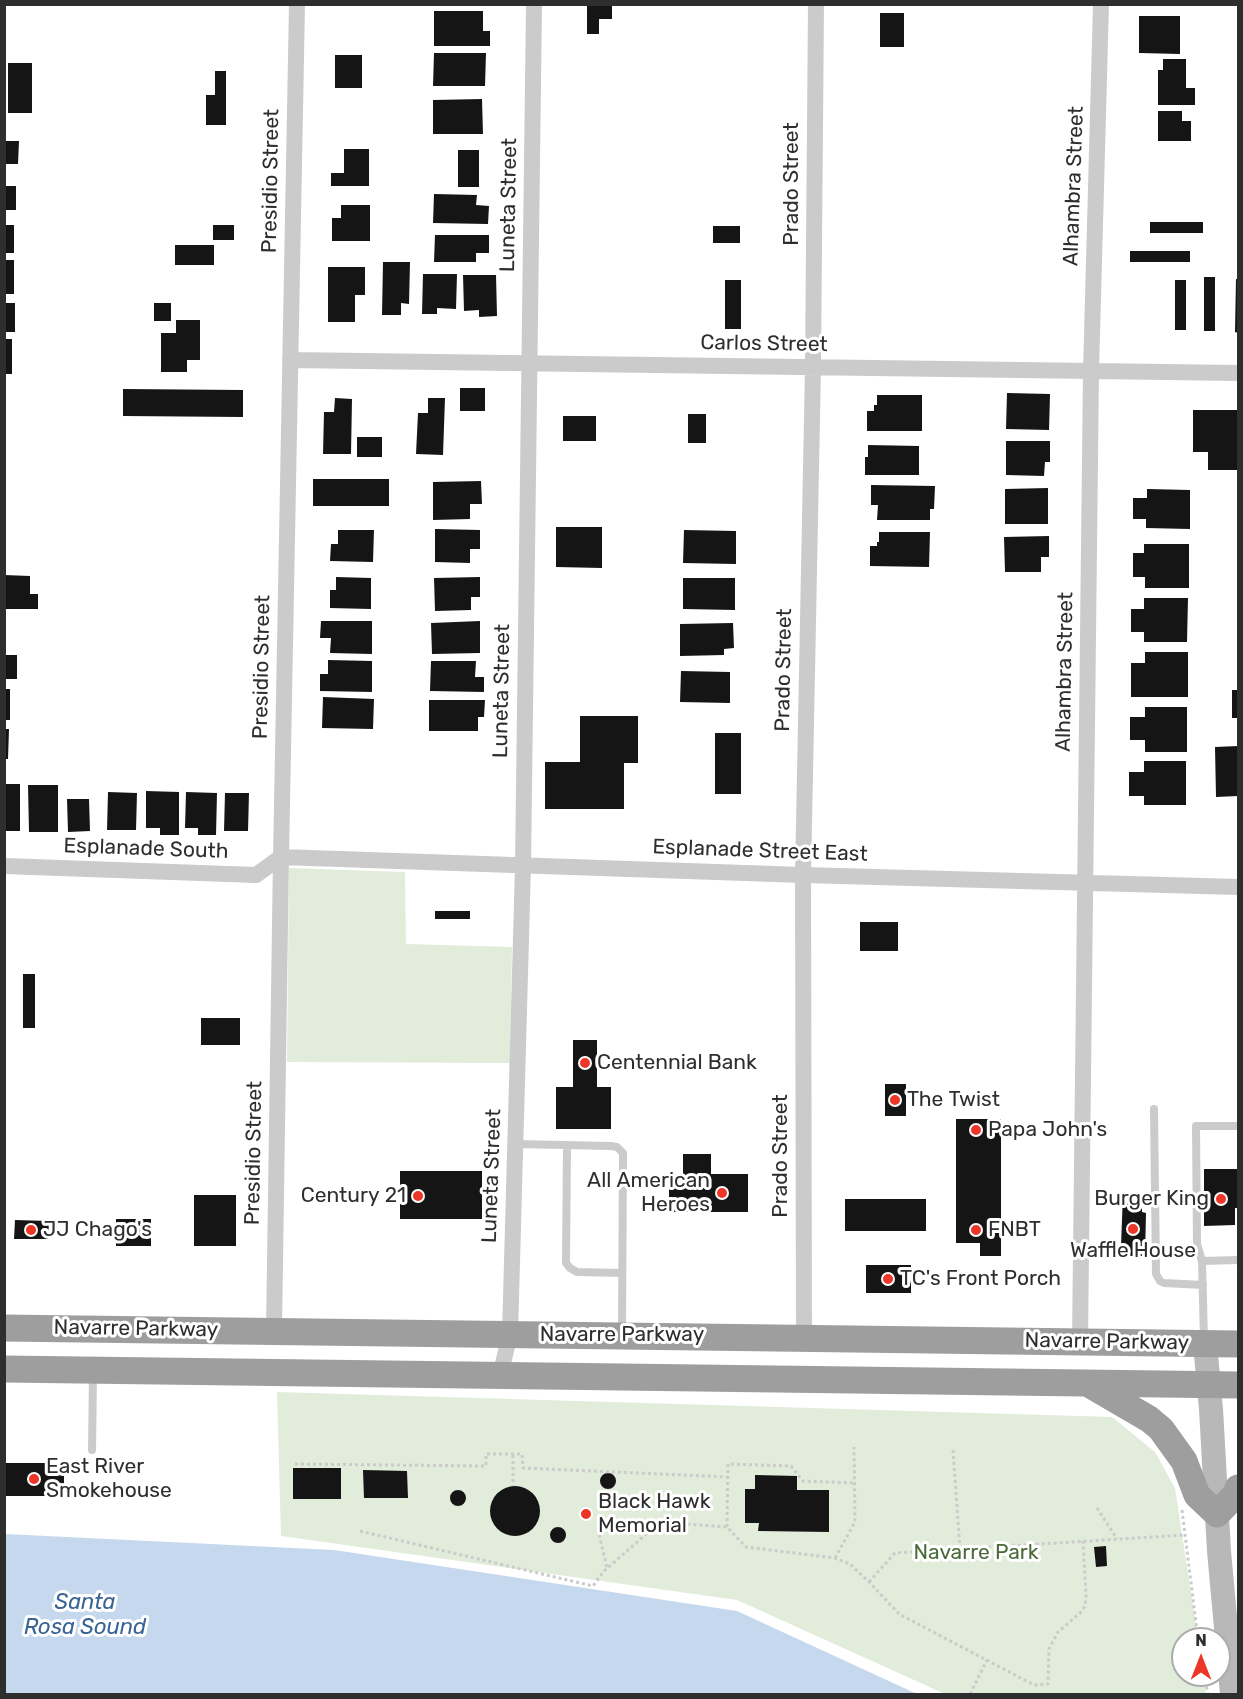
<!DOCTYPE html>
<html>
<head>
<meta charset="utf-8">
<style>
  body { margin:0 }
  #map { position:relative; width:1243px; height:1699px; overflow:hidden; background:#fff; font-family:Rubik,sans-serif }
  canvas { display:block }
  .frame { position:absolute; inset:0; border:6px solid #2e2e2e; pointer-events:none }
  .north { position:absolute; left:1171px; top:1627px; width:60px; height:60px; box-sizing:border-box; background:#fff; border:2px solid #ababab; border-radius:50%; rotate:0deg; font-size:16px; font-weight:700; line-height:24px; text-align:center; color:#2e2e2e }
  .north::after { content:''; display:block; margin:auto; width:21px; height:27px; background:#ec3628; clip-path:polygon(50% 0,100% 100%,50% 72%,0 100%) }
</style>
</head>
<body>
<div id="map">
<canvas width="1243" height="1699"></canvas>
<div class="frame"></div>
<div class="north">N</div>
</div>
<script>
const ctx = document.querySelector('canvas').getContext('2d');
ctx.lineJoin = 'round';
function fill(path, color) { ctx.fillStyle = color; ctx.fill(path, 'evenodd'); }
const poly = rows => new Path2D(rows.map(r => 'M' + r).join(''));
function strokePath(path, color, width, dash) { ctx.strokeStyle = color; ctx.lineWidth = width; ctx.lineCap = dash ? 'butt' : 'round'; ctx.setLineDash(dash || []); ctx.stroke(path); }
function drawText(font, color, halo, rows, align = 'center') {
  ctx.font = font + ' Rubik,sans-serif'; ctx.lineWidth = 6; ctx.setLineDash([]); ctx.textBaseline = 'middle'; ctx.strokeStyle = halo; ctx.fillStyle = color; for (const [text, x, y, turn = 0] of rows) {
    ctx.save(); ctx.translate(x, y); ctx.rotate((+turn || 0) * Math.PI / 180); ctx.textAlign = isNaN(turn) ? turn : align; if (halo) ctx.strokeText(text, 0, 0); ctx.fillText(text, 0, 0); ctx.restore();
  }
}
fill(poly([
  [289,868,405,872,406,944,512,947,510,1063,287,1062],
  [277,1392,1112,1417,1155,1452,1175,1488,1198,1639,1183,1639,1183,1675,1203,1675,1206,1694,945,1694,737,1600,281,1536]
]), '#e1ecdb');
fill(poly([
  [5,1534,334,1550,737,1611,917,1694,5,1694]
]), '#c6d8ed');
fill(poly([
  [587,4,612,4,612,19,599,19,599,34,587,34],
  [434,11,483,11,483,31,490,31,490,46,434,46],
  [880,13,904,13,904,47,880,47],
  [1139,16,1180,16,1180,54,1139,53],
  [434,53,486,53,485,86,433,86],
  [335,55,362,55,362,88,335,88],
  [1163,59,1186,59,1186,88,1195,88,1195,105,1158,105,1158,70,1163,70],
  [8,63,32,63,32,113,8,113],
  [215,71,226,71,226,125,206,125,206,95,215,95],
  [482,99,483,134,433,134,433,100],
  [1158,111,1182,111,1182,121,1191,121,1191,141,1158,141],
  [4,141,19,141,18,164,4,164],
  [344,149,369,149,369,186,331,186,331,173,344,173],
  [458,150,479,150,479,187,458,187],
  [4,186,16,186,16,210,4,210],
  [434,194,477,195,476,205,489,206,488,224,433,223],
  [341,205,370,205,370,241,332,241,332,218,341,218],
  [1150,222,1203,222,1203,233,1150,233],
  [4,225,14,225,14,253,4,253],
  [213,225,234,225,234,240,213,240],
  [713,226,740,226,740,243,713,243],
  [435,235,489,235,489,253,476,253,476,262,434,262],
  [175,245,214,245,214,265,175,265],
  [1130,251,1190,251,1190,262,1130,262],
  [4,260,14,260,14,294,4,294],
  [383,262,410,262,409,304,401,303,401,315,382,315],
  [328,267,365,267,365,295,355,295,355,322,328,322],
  [423,274,457,274,456,309,437,308,437,314,422,314],
  [463,275,496,275,497,316,479,317,479,310,464,311],
  [1204,277,1215,277,1215,331,1204,331],
  [1236,279,1238,279,1238,333,1235,332],
  [725,280,741,280,741,329,725,329],
  [1175,280,1186,280,1186,330,1175,330],
  [4,303,15,303,15,332,4,332],
  [154,303,171,303,171,321,154,321],
  [176,320,200,320,200,360,187,360,187,372,161,372,161,333,176,333],
  [4,339,12,339,12,374,4,374],
  [460,388,485,388,485,411,460,411],
  [123,389,243,390,243,417,123,416],
  [1007,393,1050,394,1049,430,1006,429],
  [877,395,922,395,922,431,867,431,867,411,874,411,874,405,877,405],
  [335,398,352,399,351,454,323,454,324,412,334,412],
  [428,398,445,398,443,455,416,454,418,413,428,413],
  [1193,410,1238,410,1238,470,1208,470,1208,452,1193,452],
  [688,414,706,414,706,443,688,443],
  [563,416,596,416,596,441,563,441],
  [357,437,382,437,382,457,357,457],
  [1006,441,1050,441,1050,462,1045,462,1044,476,1006,475],
  [868,445,919,446,919,475,865,475,865,457,868,457],
  [313,479,389,479,389,506,313,506],
  [481,481,482,504,470,504,470,519,433,520,433,482],
  [871,485,935,486,934,509,930,509,930,520,877,520,878,505,871,505],
  [1048,488,1048,524,1005,524,1005,489],
  [1147,489,1190,490,1190,529,1146,528,1146,519,1133,519,1133,498,1147,498],
  [556,527,602,527,602,568,556,567],
  [435,529,480,530,480,549,470,549,470,563,435,562],
  [338,530,374,530,373,562,330,561,331,544,338,544],
  [684,530,736,531,736,564,683,563],
  [879,532,930,532,929,567,870,566,870,546,877,546,877,542,879,542],
  [1049,536,1049,557,1041,557,1041,572,1005,572,1004,537],
  [1144,544,1189,544,1189,588,1145,588,1145,577,1133,577,1133,553,1144,553],
  [4,575,30,576,30,594,38,594,38,609,4,609],
  [336,577,371,578,371,609,330,608,330,590,336,590],
  [480,577,480,597,471,597,471,610,435,611,434,578],
  [683,578,735,578,735,610,683,609],
  [1144,598,1188,598,1187,642,1144,642,1144,632,1131,632,1131,609,1144,609],
  [321,621,372,621,372,654,330,653,331,638,320,638],
  [480,621,480,653,432,654,431,623],
  [733,623,734,648,724,649,724,655,680,656,680,624],
  [1145,652,1188,652,1188,697,1131,697,1131,663,1145,663],
  [4,655,17,655,17,679,4,679],
  [328,660,372,661,372,692,320,691,320,674,328,674],
  [431,661,476,661,475,677,484,677,484,692,430,691],
  [681,671,730,672,730,703,680,702],
  [4,689,10,689,10,720,4,720],
  [1232,690,1238,690,1238,718,1232,718],
  [323,697,374,699,373,729,322,728],
  [429,700,485,700,484,717,478,717,478,731,429,731],
  [1145,707,1187,707,1187,752,1145,752,1145,740,1130,740,1130,717,1145,717],
  [580,716,638,716,638,763,624,763,624,809,545,809,545,762,580,762],
  [4,729,9,729,8,759,4,759],
  [715,733,741,733,741,794,715,794],
  [1238,746,1238,796,1216,797,1215,747],
  [1144,761,1186,761,1186,805,1144,805,1144,796,1129,796,1129,772,1144,772],
  [4,784,20,784,20,831,4,831],
  [28,785,58,785,58,832,29,832],
  [146,791,179,792,179,835,160,835,160,828,146,828],
  [108,792,137,793,136,830,107,830],
  [186,792,217,793,216,835,198,835,198,828,185,828],
  [225,793,249,793,248,831,224,831],
  [67,799,89,799,90,831,68,832],
  [435,911,470,911,470,919,435,919],
  [860,922,898,922,898,951,860,951],
  [23,974,35,974,35,1028,23,1028],
  [201,1018,240,1018,240,1045,201,1045],
  [573,1040,597,1040,597,1087,611,1087,611,1129,556,1129,556,1087,573,1087],
  [885,1084,906,1084,906,1116,885,1116],
  [956,1119,1001,1119,1001,1256,980,1256,980,1243,956,1243],
  [683,1154,711,1154,711,1174,748,1174,748,1212,669,1212,669,1174,683,1174],
  [1204,1169,1238,1169,1238,1208,1235,1208,1235,1225,1204,1226],
  [400,1171,482,1171,482,1219,400,1219],
  [1123,1193,1142,1193,1142,1212,1146,1213,1145,1256,1118,1256,1118,1246,1121,1246],
  [194,1195,236,1195,236,1246,194,1246],
  [845,1199,926,1199,926,1231,845,1231],
  [116,1219,151,1219,151,1246,116,1246],
  [15,1220,49,1221,48,1239,14,1239],
  [866,1265,911,1265,911,1293,866,1293],
  [4,1463,64,1463,64,1496,4,1496],
  [293,1468,341,1468,341,1499,293,1499],
  [363,1470,407,1471,408,1498,364,1498],
  '600 1481a8 8 0 1 1 16 0a8 8 0 1 1-16 0Z',
  [755,1475,797,1476,797,1490,829,1490,829,1532,758,1531,759,1523,745,1523,745,1489,755,1489],
  '490 1511a25 25 0 1 1 50 0a25 25 0 1 1-50 0Z',
  '450 1498a8 8 0 1 1 16 0a8 8 0 1 1-16 0Z',
  '550 1535a8 8 0 1 1 16 0a8 8 0 1 1-16 0Z',
  [1106,1546,1107,1566,1096,1567,1094,1547]
]), '#151515');
strokePath(poly([
  [953,1450,960,1549],
  [513,1455,513,1486],
  [295,1464,486,1466,486,1454,522,1454,523,1468,728,1477],
  [1097,1508,1117,1539],
  [1182,1510,1198,1639],
  [727,1527,728,1464,791,1466,803,1481,855,1483],
  [598,1529,607,1568],
  [360,1531,593,1586,604,1571,660,1522,727,1527,746,1547,835,1558,850,1564,869,1582,899,1614,1034,1685,1048,1684,1049,1649,1058,1632,1081,1612,1085,1606,1086,1595,1083,1541],
  [835,1558,855,1522,854,1447],
  [869,1582,895,1553,1185,1535],
  [1204,1675,1208,1694],
  [970,1694,987,1660]
]), '#cbcbcb', 3, [3, 3]);
strokePath(poly([
  [1154,1109,1156,1274,1160,1281,1164,1283,1203,1285],
  [515,1144,611,1146,617,1147,623,1153,622,1332],
  [567,1145,566,1263,570,1268,577,1272,622,1273],
  [1202,1261,1197,1244,1196,1126,1238,1126],
  [1204,1340,1202,1261,1238,1260],
  [92,1450,93,1374]
]), '#cbcbcb', 8);
strokePath(poly([
  [290,360,1238,373],
  [4,866,256,875,281,857,803,875,1238,887],
  [274,1330,281,857,297,4],
  [804,1336,803,875,813,367,816,4],
  [1080,1341,1091,371,1101,4],
  [500,1376,510,1334,523,866,534,4]
]), '#cbcbcb', 16);
strokePath(poly([
  [1205,1344,1211,1409,1219,1551,1232,1694]
]), '#b8b8b8', 24);
strokePath(poly([
  [4,1328,1238,1344],
  [4,1369,1238,1385],
  [1089,1384,1149,1419,1161,1429,1184,1461,1197,1495,1217,1514,1237,1493,1238,1488]
]), '#9e9e9e', 27);
for (const [x, y, r, color] of [
  [585,1063,6,"#ec3628"],
  [895,1100,6,"#ec3628"],
  [976,1130,6,"#ec3628"],
  [722,1193,6,"#ec3628"],
  [418,1196,6,"#ec3628"],
  [1221,1199,6,"#ec3628"],
  [1133,1229,6,"#ec3628"],
  [31,1230,6,"#ec3628"],
  [976,1230,6,"#ec3628"],
  [888,1279,6,"#ec3628"],
  [34,1479,6,"#ec3628"],
  [586,1514,6,"#ec3628"]
]) { const dot = new Path2D(); dot.arc(x, y, r, 0, 2 * Math.PI); ctx.fillStyle = color; ctx.fill(dot); strokePath(dot, '#fff', 2); }
drawText('21px', '#2e2e2e', '#fff', [
  ["Presidio Street",271,181,-89],
  ["Prado Street",792,184,-90],
  ["Alhambra Street",1074,186,-88],
  ["Luneta Street",509,205,-89],
  ["Carlos Street",764,344,1],
  ["Presidio Street",262,667,-89],
  ["Prado Street",784,670,-89],
  ["Alhambra Street",1065,672,-89],
  ["Luneta Street",502,691,-89],
  ["Esplanade South",146,849,2],
  ["Esplanade Street East",760,851,2],
  ["Presidio Street",254,1153,-89],
  ["Prado Street",781,1156,-90],
  ["Luneta Street",492,1176,-88],
  ["Navarre Parkway",136,1329,1],
  ["Navarre Parkway",622,1335],
  ["Navarre Parkway",1107,1342,1]
]);
drawText('21px', '#2e2e2e', '#fff', [
  ["Centennial Bank",597,1063],
  ["The Twist",907,1100],
  ["Papa John's",988,1130],
  ["All American",710,1181,"right"],
  ["Heroes",710,1205,"right"],
  ["Century 21",406,1196,"right"],
  ["Burger King",1209,1199,"right"],
  ["JJ Chago's",43,1230],
  ["FNBT",988,1230],
  ["Waffle House",1133,1251,"center"],
  ["TC's Front Porch",900,1279],
  ["East River",46,1467],
  ["Smokehouse",46,1491],
  ["Black Hawk",598,1502],
  ["Memorial",598,1526]
], 'left');
drawText('21px', '#496b39', '#fff', [
  ["Navarre Park",976,1553]
]);
drawText('italic 22px', '#386393', '#fff', [
  ["Santa",85,1603],
  ["Rosa Sound",85,1628]
]);
</script>
</body>
</html>
